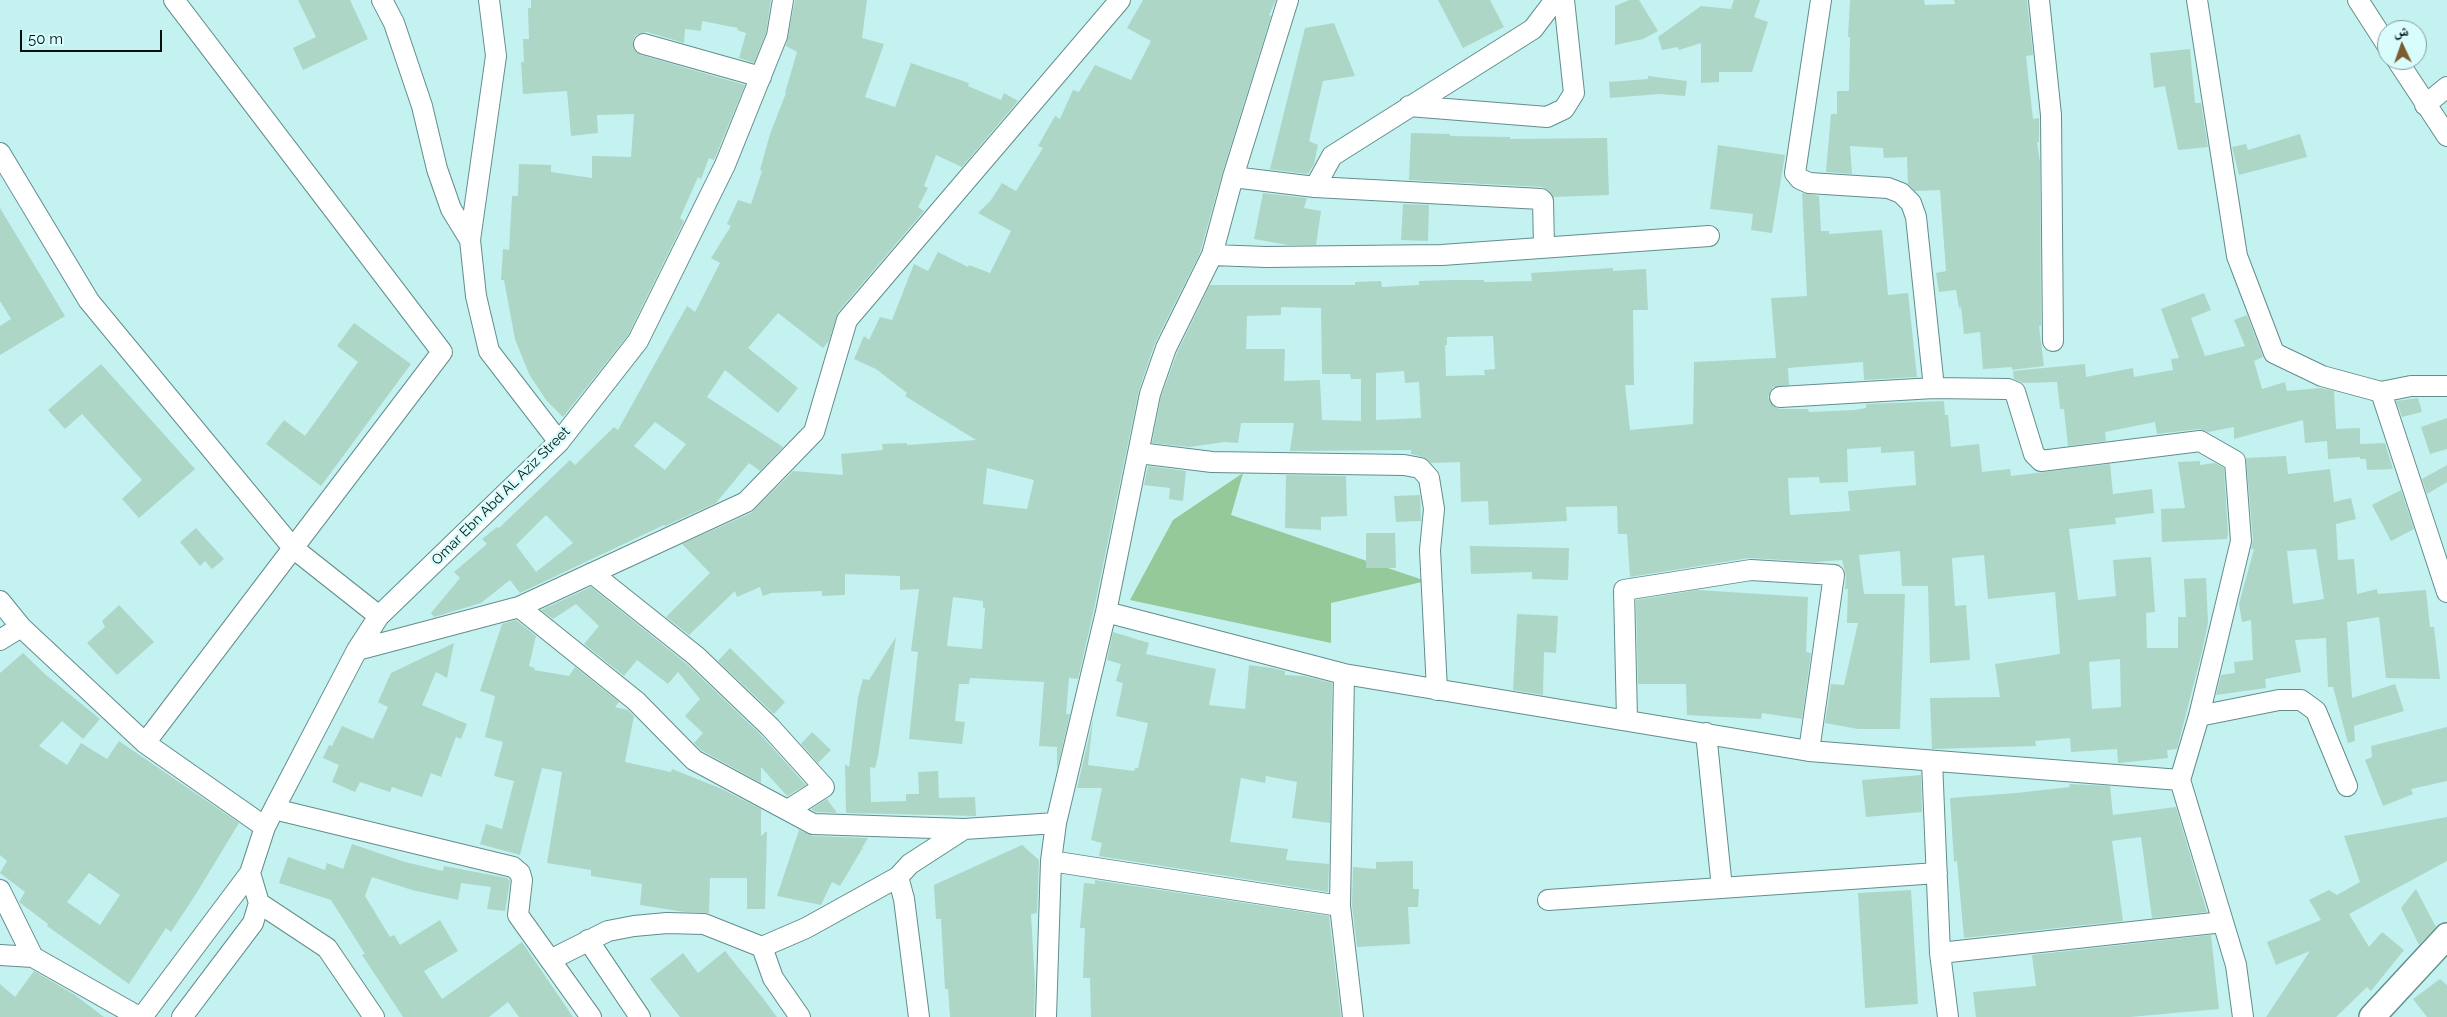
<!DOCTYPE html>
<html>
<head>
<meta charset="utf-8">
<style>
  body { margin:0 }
  #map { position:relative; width:2447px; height:1017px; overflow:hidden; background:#c3f2f1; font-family:Raleway,"Noto Naskh Arabic",sans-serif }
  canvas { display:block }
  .north { position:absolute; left:2377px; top:20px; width:50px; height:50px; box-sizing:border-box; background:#d8fdfc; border:1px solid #829f9e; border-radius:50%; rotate:357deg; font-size:14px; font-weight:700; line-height:20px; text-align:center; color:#021110 }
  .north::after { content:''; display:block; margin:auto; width:18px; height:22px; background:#7b5d31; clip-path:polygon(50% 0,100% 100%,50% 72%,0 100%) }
  .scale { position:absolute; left:20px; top:30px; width:142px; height:22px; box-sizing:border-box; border:2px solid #021110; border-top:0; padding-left:6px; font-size:15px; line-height:18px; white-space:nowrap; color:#021110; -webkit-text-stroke:4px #d8fdfc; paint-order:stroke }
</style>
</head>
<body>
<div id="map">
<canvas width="2447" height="1017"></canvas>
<div class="north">ش</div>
<div class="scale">50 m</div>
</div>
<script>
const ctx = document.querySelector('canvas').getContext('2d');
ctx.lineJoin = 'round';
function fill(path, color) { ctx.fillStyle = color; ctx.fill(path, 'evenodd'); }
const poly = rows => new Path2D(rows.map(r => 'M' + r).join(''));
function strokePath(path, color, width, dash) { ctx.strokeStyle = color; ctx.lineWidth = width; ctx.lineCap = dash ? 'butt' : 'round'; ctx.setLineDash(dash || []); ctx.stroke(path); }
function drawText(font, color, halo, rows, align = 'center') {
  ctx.font = font + ' Raleway,sans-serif'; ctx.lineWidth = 5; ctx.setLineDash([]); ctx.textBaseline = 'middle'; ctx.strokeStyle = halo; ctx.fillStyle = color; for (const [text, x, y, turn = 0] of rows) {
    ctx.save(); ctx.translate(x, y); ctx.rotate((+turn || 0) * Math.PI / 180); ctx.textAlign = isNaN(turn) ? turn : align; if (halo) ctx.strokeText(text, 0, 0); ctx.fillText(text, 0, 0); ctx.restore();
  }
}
fill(poly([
  [1243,473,1231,515,1426,581,1331,603,1331,643,1130,600,1173,520]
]), '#94c999');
fill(poly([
  [298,0,350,0,368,39,303,70,293,48,316,37],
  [531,0,771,0,766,33,754,63,739,58,746,33,737,30,738,28,702,21,701,31,685,29,684,43,647,32,636,35,633,40,633,47,641,55,745,85,714,160,709,158,701,179,698,177,680,218,684,221,628,335,563,417,546,400,529,374,515,339,504,280,501,280,503,249,509,250,512,196,518,196,519,164,551,165,551,172,592,178,592,156,631,157,634,114,597,115,598,133,571,136,567,91,523,94,521,62,524,62,523,39,529,39,528,8,531,8],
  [795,0,867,0,862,38,884,44,865,97,895,107,911,63,969,83,968,86,1001,100,1004,93,1018,101,962,167,936,155,924,186,928,188,918,207,924,211,838,312,829,341,823,348,778,313,748,348,798,388,778,413,725,370,707,397,783,447,760,471,749,463,716,503,665,526,664,525,520,593,510,580,481,603,434,617,431,613,460,578,454,572,487,544,482,539,497,527,499,528,570,460,575,465,614,427,618,430,687,306,695,312,720,263,711,258,731,226,727,224,738,200,751,204,762,171,760,170,770,134,786,93,785,93,797,52,786,46],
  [655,422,686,444,665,470,634,446],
  [546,515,573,543,536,572,516,545],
  [1143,0,1276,0,1269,15,1271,16,1222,174,1200,253,1155,343,1139,390,1094,609,1078,679,1069,678,1066,714,1070,714,1057,769,1057,747,1039,746,1044,682,970,678,969,684,959,684,955,721,965,722,962,744,909,739,918,652,911,651,919,589,900,590,900,576,845,574,845,595,822,596,822,591,771,593,763,596,760,587,737,597,735,591,689,635,666,617,710,573,682,544,751,513,793,471,843,475,841,454,883,450,882,444,907,443,907,445,976,440,905,396,907,393,876,369,854,359,864,336,869,340,880,317,892,320,914,264,928,271,938,252,968,267,969,265,990,273,1011,231,978,213,991,200,1002,183,1016,191,1043,148,1038,146,1055,116,1060,119,1073,90,1079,92,1095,65,1131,80,1151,41,1127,28],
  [987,468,1034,480,1027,509,983,504],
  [953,597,983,601,983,608,985,608,982,649,947,646],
  [1438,0,1490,0,1504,27,1463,48],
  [1629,0,1639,0,1658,31,1643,39,1615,45,1615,6],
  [1734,0,1760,0,1754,17,1768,22,1752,72,1719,72,1719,82,1701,83,1701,43,1679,50,1678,47,1662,50,1658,37,1701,6,1731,9],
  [1850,0,1924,0,1925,5,1955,4,1954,0,2027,0,2033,55,2026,56,2033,119,2039,118,2039,142,2037,142,2040,163,2041,326,2039,326,2044,366,2012,370,2012,367,1983,369,1980,332,1964,334,1961,307,1959,308,1956,290,1939,292,1936,273,1946,271,1940,190,1915,191,1908,184,1907,157,1884,158,1883,148,1850,146,1852,174,1826,172,1831,114,1837,114,1837,91,1849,91,1850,37,1848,37],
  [1334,23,1355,76,1323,81,1309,141,1318,145,1314,164,1308,174,1267,169,1270,169,1305,28],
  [2190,49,2195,103,2201,103,2208,147,2178,150,2165,86,2154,88,2150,53],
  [1648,76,1687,81,1685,96,1659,94,1610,98,1609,82,1648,79],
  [1411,133,1450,134,1450,136,1510,137,1510,139,1607,138,1609,195,1553,197,1549,191,1542,187,1409,180],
  [2300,134,2307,157,2239,175,2232,147,2246,144,2248,150],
  [1718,145,1785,155,1772,233,1751,230,1753,214,1710,209],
  [1263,193,1307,198,1304,208,1321,211,1316,245,1288,245,1254,239],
  [1802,193,1819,196,1821,231,1829,231,1829,234,1882,230,1888,295,1908,293,1917,377,1864,380,1863,362,1788,368,1789,385,1773,387,1768,397,1770,403,1780,409,1808,409,1809,412,1855,410,1866,408,1866,404,1944,401,1945,415,1948,415,1951,447,1979,444,1982,472,2010,469,2011,476,2110,464,2113,494,2152,489,2154,513,2115,518,2116,524,2069,529,2078,600,2116,596,2113,560,2151,557,2155,612,2146,613,2147,648,2178,648,2178,617,2186,617,2184,579,2206,578,2208,623,2201,656,2177,749,2167,750,2168,758,2118,763,2117,749,2071,752,2070,738,2035,741,2036,746,1932,749,1930,698,2000,697,1995,664,2060,654,2055,592,1988,599,1984,555,1952,558,1955,606,1966,605,1970,660,1930,663,1928,586,1902,586,1900,551,1859,555,1864,594,1905,594,1900,729,1858,729,1825,723,1831,684,1844,685,1858,623,1847,623,1848,589,1845,589,1846,576,1842,560,1816,562,1749,558,1630,577,1627,534,1618,534,1617,506,1566,507,1567,521,1489,525,1488,501,1461,502,1460,462,1431,463,1423,457,1411,454,1411,450,1290,451,1294,423,1241,423,1238,443,1224,442,1189,447,1152,443,1161,397,1177,353,1210,285,1355,285,1355,282,1381,281,1382,287,1419,285,1419,281,1453,280,1484,280,1484,282,1532,281,1531,273,1613,268,1613,271,1646,269,1648,310,1633,310,1634,385,1625,385,1630,430,1693,424,1694,362,1776,358,1771,298,1807,296],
  [1281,307,1321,308,1322,374,1350,374,1351,379,1361,379,1361,421,1322,420,1320,380,1284,381,1285,349,1246,349,1247,316,1281,315],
  [1493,336,1495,369,1484,370,1485,375,1446,376,1445,345,1447,345,1447,337],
  [1404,371,1405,383,1419,382,1421,418,1376,420,1376,373],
  [1881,447,1881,453,1914,451,1916,485,1848,491,1850,511,1790,515,1788,478,1819,477,1820,483,1848,482,1847,449],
  [2120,659,2121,707,2092,709,2089,662],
  [1403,204,1429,205,1428,241,1401,240],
  [0,208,65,316,0,355,0,326,11,319,0,301],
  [2204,293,2211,310,2191,318,2205,356,2245,346,2234,320,2247,315,2263,357,2254,361,2262,389,2285,382,2287,391,2321,388,2334,391,2336,429,2360,428,2360,444,2385,443,2393,469,2367,470,2366,459,2360,459,2360,457,2328,459,2327,441,2305,443,2303,420,2234,439,2234,427,2208,432,2199,429,2157,434,2155,422,2105,432,2106,441,2068,446,2064,409,2060,409,2057,382,2023,383,2014,379,2013,371,2085,364,2086,377,2133,368,2134,377,2173,370,2171,359,2179,358,2161,309],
  [354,323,411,364,321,486,266,444,284,420,305,436,358,362,337,346],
  [101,364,195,469,139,518,122,499,142,480,82,414,65,429,48,410],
  [2418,398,2422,412,2402,417,2396,401],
  [2447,418,2447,449,2430,454,2421,427],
  [2286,456,2288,474,2330,469,2334,502,2351,498,2356,519,2336,524,2338,560,2354,559,2357,594,2377,589,2378,594,2426,590,2430,627,2434,627,2440,679,2386,678,2379,617,2347,622,2352,698,2395,684,2404,711,2354,726,2355,741,2348,743,2333,687,2328,687,2326,638,2295,640,2301,672,2265,679,2266,688,2216,695,2221,675,2235,673,2234,662,2253,660,2251,620,2242,622,2239,604,2254,549,2251,549,2253,540,2246,458],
  [2316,549,2324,599,2293,604,2287,551],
  [2200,461,2200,465,2215,463,2224,468,2228,533,2227,539,2162,542,2161,509,2185,508,2178,462],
  [2447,465,2447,482,2427,494,2422,479],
  [1148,466,1186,471,1183,501,1169,499,1170,488,1144,485],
  [1286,475,1346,476,1347,516,1321,517,1321,530,1285,528],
  [2401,490,2414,529,2391,541,2372,505],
  [1420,495,1421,521,1396,522,1394,496],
  [196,528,224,559,212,569,205,561,200,566,180,542],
  [1366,533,1395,533,1396,568,1366,568],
  [1470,546,1569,548,1568,580,1532,579,1532,572,1471,574],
  [591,587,688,665,761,735,806,785,787,796,761,767,761,783,701,750,694,743,703,733,685,716,700,699,678,672,668,684,637,660,624,676,584,644,599,626,576,604,553,619,541,610],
  [1697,590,1808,597,1806,652,1811,653,1802,719,1762,713,1761,719,1687,715,1686,684,1638,684,1636,600],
  [119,605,154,642,117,675,87,643,105,627,102,621],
  [1517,614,1558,616,1556,653,1544,652,1543,695,1513,690],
  [516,620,536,636,529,666,535,668,534,670,569,676,575,667,619,702,615,707,628,710,634,716,625,762,671,772,672,769,722,789,761,809,761,836,767,831,765,909,747,909,747,878,710,878,709,913,685,912,640,905,642,884,591,876,591,870,547,863,562,772,542,768,520,855,480,844,486,824,502,829,514,781,494,776,503,742,485,737,495,696,480,691,502,624],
  [1113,632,1149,643,1146,654,1216,669,1209,705,1245,709,1249,665,1272,668,1285,671,1285,675,1304,676,1332,683,1330,823,1292,818,1297,782,1266,776,1265,783,1241,778,1230,842,1288,849,1286,860,1329,864,1328,892,1099,856,1102,843,1091,840,1102,788,1077,788,1093,720,1088,765,1134,771,1135,768,1138,768,1148,723,1116,716,1123,683,1116,681,1121,664,1107,660],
  [896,637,878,756,875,768,870,767,871,802,906,801,906,794,919,794,918,772,938,771,939,798,975,797,976,816,846,813,845,764,849,767,858,697,863,679,869,680],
  [454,643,447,678,436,672,422,705,467,724,461,739,456,737,441,777,431,773,422,797,392,787,390,792,360,782,355,792,332,782,339,765,323,758,329,745,332,746,342,726,373,739,388,707,378,702,391,673],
  [730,648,785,702,774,714,718,661],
  [23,653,46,675,100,719,83,739,62,721,39,746,67,765,81,743,107,759,119,741,239,823,196,894,171,932,166,928,129,984,47,926,48,924,19,902,25,892,0,873,7,861,0,855,0,673],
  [89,873,120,895,100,925,67,902],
  [2447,727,2447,781,2411,789,2413,794,2383,806,2365,760,2372,757,2371,746],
  [812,732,831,750,818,763,801,744],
  [1921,775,1922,812,1866,817,1862,780],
  [2069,784,2110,786,2113,815,2176,807,2207,912,2152,918,2141,837,2112,841,2123,921,1964,938,1957,861,1954,862,1950,798,2016,793,2070,787],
  [827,799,837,813,816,812,811,809],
  [2447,817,2447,861,2349,914,2369,947,2382,932,2404,950,2371,991,2367,987,2336,1017,2266,1017,2310,951,2276,965,2267,942,2321,920,2309,900,2329,890,2337,895,2360,882,2344,836],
  [799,830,813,836,868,838,862,848,864,850,862,849,840,886,832,882,821,905,777,896],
  [352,844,405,862,443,871,444,866,507,878,510,881,505,911,487,909,491,887,461,883,458,900,412,890,372,877,365,896,390,937,394,935,400,945,440,920,458,951,424,971,442,999,522,942,573,1017,519,1017,508,1002,489,1017,403,1017,362,955,365,954,331,900,279,883,288,857,325,870,327,863,343,869],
  [1022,845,1039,860,1037,913,1031,914,1035,985,1034,1017,950,1017,948,989,945,989,941,919,936,919,934,885],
  [1413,861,1413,889,1419,889,1418,907,1408,907,1410,944,1357,947,1352,905,1353,867,1376,869,1376,862],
  [1095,880,1329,916,1341,1017,1091,1017,1090,978,1083,978,1085,928,1080,928,1084,883,1095,884],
  [2416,889,2436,927,2419,945,2401,908],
  [1911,890,1918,1004,1865,1008,1858,893],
  [2211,935,2219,1009,2130,1017,1976,1017,1973,992,2036,986,2032,955],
  [725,951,762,997,777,1017,680,1017,650,979,683,953,698,973],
  [34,971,75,995,104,1017,0,1017,0,984,15,997],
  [2440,979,2447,985,2447,1017,2427,1017,2413,999]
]), '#add6c7');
const minor = poly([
  [382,0,394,23,422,106,437,169,451,209,470,240],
  [489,0,496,56,470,240,476,296,489,351,559,442],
  [1821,0,1795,173,1800,179,1809,183,1888,188,1901,193,1911,203,1916,217,1934,388,2008,389,2015,392,2034,454,2041,461,2200,441,2235,461,2241,541,2199,716,2180,780],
  [2039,0,2051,115,2053,341],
  [2197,0,2237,256,2274,353,2322,376,2381,392,2411,386,2447,386],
  [2358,0,2387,45],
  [644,44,761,77],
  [2397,60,2447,136],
  [2425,105,2447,87],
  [1409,106,1547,117,1564,109,1574,93,1564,0],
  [0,153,89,301,293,548,379,616],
  [1233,177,1315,187,1541,199,1543,201,1544,246],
  [1315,187,1332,156,1533,29,1555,0],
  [1212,255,1266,257,1442,255,1709,236],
  [2381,392,2447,592],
  [1780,397,1934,388],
  [1139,453,1212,462,1404,465,1420,468,1429,478,1434,509,1430,550,1437,690],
  [592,573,696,656,770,727,824,787,788,810],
  [0,601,21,627],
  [519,607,636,701,694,760,813,824,964,829,1056,823],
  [1106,612,1344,674,1809,751,2180,780,2236,965,2243,1017],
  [0,640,21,627,145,743,265,827],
  [357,650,519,607,746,502,814,432,847,320,1120,0],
  [1344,674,1340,906,1353,1017],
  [2199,716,2279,700,2301,700,2316,711,2347,786],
  [1627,719,1624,590,1751,570,1834,575,1809,751],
  [1706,733,1722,888],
  [145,743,442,352,174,0],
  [1932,761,1940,953,1948,1017],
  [274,809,513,867,520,873,522,880,518,915,591,1017],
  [1051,861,1340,906],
  [898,877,904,899,919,1017],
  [0,890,33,957,139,1017],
  [1548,900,1937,873],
  [259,903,327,948,374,1017],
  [588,940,640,1017],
  [1940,953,2223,922],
  [0,955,33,957],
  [550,960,608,931,634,926,667,923,704,924,762,947],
  [142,1017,250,873,265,827,274,809,357,650,379,616,559,442,638,341,725,165,777,36,783,0],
  [182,1017,253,923,259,903,250,873],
  [800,1017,773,978,762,947,806,928,898,877,910,864,964,829],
  [1046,1017,1051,861,1056,823,1106,612,1150,394,1166,348,1212,255,1233,177,1288,0]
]);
const major = poly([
  [2372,1017,2447,936]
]);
strokePath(minor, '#628e8d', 22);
strokePath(major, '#628e8d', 28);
strokePath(minor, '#fff', 20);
strokePath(major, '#fff', 25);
drawText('14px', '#021110', '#d8fdfc', [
  ["Omar Ebn Abd AL Aziz Street",501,496,-45]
]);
</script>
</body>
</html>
